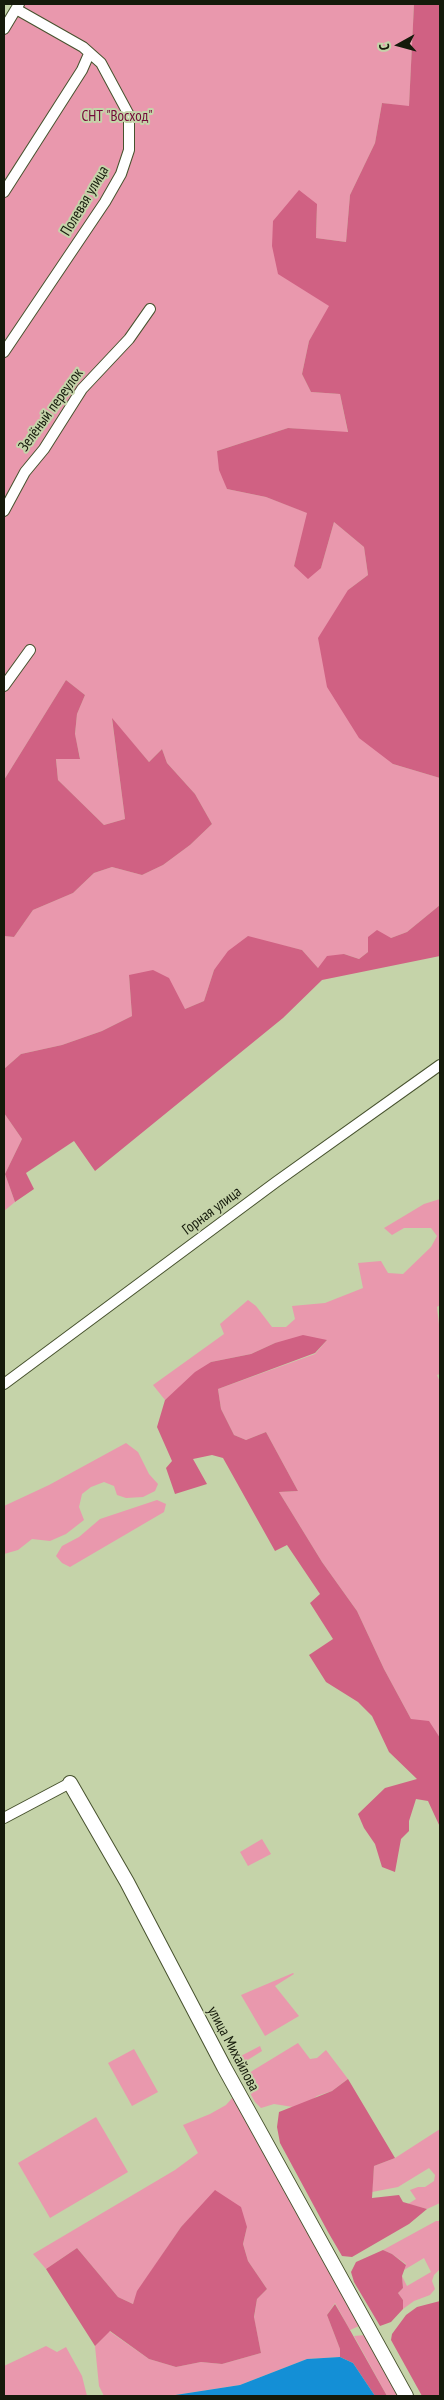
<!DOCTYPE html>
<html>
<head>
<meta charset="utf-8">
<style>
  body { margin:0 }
  #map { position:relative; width:444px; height:2400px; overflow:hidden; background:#c5d3a9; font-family:"PT Sans Narrow",sans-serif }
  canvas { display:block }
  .frame { position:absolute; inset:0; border:5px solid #151a0b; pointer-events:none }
  .north { position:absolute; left:374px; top:20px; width:50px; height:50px; -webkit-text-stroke:4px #c5d3a9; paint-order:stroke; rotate:263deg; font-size:14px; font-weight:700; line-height:20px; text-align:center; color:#151a0b }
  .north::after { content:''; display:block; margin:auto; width:18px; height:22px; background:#151a0b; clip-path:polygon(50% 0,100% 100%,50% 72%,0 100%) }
</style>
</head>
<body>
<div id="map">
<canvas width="444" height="2400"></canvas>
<div class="frame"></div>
<div class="north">С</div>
</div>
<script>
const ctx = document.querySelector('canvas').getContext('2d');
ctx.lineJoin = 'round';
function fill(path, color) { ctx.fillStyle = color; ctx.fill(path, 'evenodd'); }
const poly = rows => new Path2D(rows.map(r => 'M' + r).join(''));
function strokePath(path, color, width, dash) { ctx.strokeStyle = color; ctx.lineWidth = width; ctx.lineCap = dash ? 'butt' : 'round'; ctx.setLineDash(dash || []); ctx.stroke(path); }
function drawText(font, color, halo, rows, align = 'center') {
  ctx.font = font + ' "PT Sans Narrow",sans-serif'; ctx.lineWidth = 4; ctx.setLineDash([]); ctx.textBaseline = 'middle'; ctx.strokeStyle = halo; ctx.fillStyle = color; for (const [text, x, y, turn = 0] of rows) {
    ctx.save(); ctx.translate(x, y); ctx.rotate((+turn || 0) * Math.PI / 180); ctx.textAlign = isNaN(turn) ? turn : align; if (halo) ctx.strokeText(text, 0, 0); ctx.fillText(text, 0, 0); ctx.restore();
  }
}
fill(poly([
  [19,4,414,4,409,107,382,103,375,143,350,195,346,242,316,238,317,204,307,291,330,306,309,341,302,374,311,392,340,394,348,433,288,428,217,451,227,489,266,497,308,513,294,566,321,568,334,522,364,547,368,575,348,590,393,764,440,778,440,905,407,932,391,938,368,937,368,952,359,959,344,954,318,968,302,950,247,937,214,970,204,1001,185,1009,129,975,132,1016,102,1031,62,1045,21,1054,4,1069,4,936,14,937,33,910,73,893,94,873,112,867,142,875,163,865,190,845,212,824,195,794,167,763,162,749,149,762,112,719,125,819,104,825,58,780,56,758,80,758,75,735,77,714,85,695,66,680,4,780,4,29],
  [4,1113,22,1139,5,1174,15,1202,4,1211],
  [440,1199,440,1305,437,1307,440,1333,440,1374,437,1375,440,1382,439,1739,411,1719,384,1669,357,1611,322,1562,279,1492,298,1491,266,1432,246,1440,234,1435,221,1409,218,1389,315,1354,327,1340,275,1343,251,1354,211,1362,165,1400,153,1385,224,1334,220,1324,248,1300,256,1306,272,1327,286,1327,295,1319,292,1306,325,1303,363,1288,358,1263,381,1261,388,1273,403,1274,431,1247,437,1236,431,1228,404,1228,392,1235,384,1228,424,1204],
  [126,1443,138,1452,149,1474,158,1484,155,1491,143,1497,126,1498,117,1495,114,1486,104,1482,91,1487,82,1494,79,1507,84,1520,66,1534,50,1541,32,1539,18,1550,4,1554,4,1506,49,1485],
  [157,1500,166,1504,164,1512,70,1567,62,1563,56,1556,62,1546,79,1537,100,1519],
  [262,1839,271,1854,248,1866,240,1852],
  [293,1973,294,1974,275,1986,299,2016,265,2036,241,1995],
  [298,2043,310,2059,317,2058,326,2050,348,2079,332,2091,317,2096,309,2102,293,2107,274,2104,261,2108,255,2102,243,2080,252,2071],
  [260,2046,262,2051,238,2066,235,2059],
  [134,2049,158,2092,132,2106,108,2063],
  [234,2096,359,2326,350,2330,335,2303,327,2315,340,2349,340,2357,307,2359,240,2385,169,2396,104,2396,99,2386,95,2346,109,2331,149,2359,176,2367,201,2362,222,2364,261,2353,254,2318,257,2299,267,2289,248,2261,243,2244,247,2227,198,2211,181,2227,138,2291,133,2304,118,2297,77,2248,46,2269,33,2254,175,2170,198,2153,183,2125,210,2114,226,2105],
  [96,2117,128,2172,50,2218,18,2163],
  [440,2129,440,2203,427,2209,408,2204,416,2199,410,2190,418,2187,425,2187,434,2181,435,2175,429,2168,398,2187,372,2192,374,2166,395,2158],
  [436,2221,440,2221,440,2269,434,2275,432,2281,435,2289,430,2295,414,2301,403,2309,403,2300,398,2293,403,2288,402,2276,407,2286,431,2272,424,2258,404,2270,406,2264,392,2254,383,2250],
  [365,2335,400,2396,387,2396,354,2336],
  [46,2346,57,2352,66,2347,82,2376,87,2396,4,2396,4,2366]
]), '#e998ad');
fill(poly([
  [414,4,440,4,440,778,393,764,359,738,327,687,318,638,348,590,368,575,364,547,334,522,321,568,308,579,294,566,307,513,266,497,227,489,219,470,217,451,288,428,348,432,340,394,311,392,302,374,309,341,329,306,278,274,272,246,273,221,299,190,317,204,316,238,346,242,350,195,375,143,382,103,409,106],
  [66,680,85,695,77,714,75,734,80,759,56,759,58,780,104,825,125,819,112,718,149,762,162,749,167,763,195,794,212,824,190,845,163,865,142,875,112,867,94,873,73,893,33,910,14,937,4,936,4,780],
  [440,905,440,956,322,980,283,1018,95,1171,74,1141,26,1173,34,1189,15,1202,5,1174,22,1139,4,1113,4,1069,21,1054,62,1045,102,1031,132,1016,129,975,153,970,169,978,185,1009,204,1001,214,970,228,951,248,936,302,950,318,968,327,956,344,954,359,959,368,952,368,937,377,930,391,938,407,932],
  [303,1335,327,1340,315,1353,218,1389,221,1409,234,1435,246,1440,266,1432,298,1491,279,1492,322,1562,357,1611,384,1669,411,1719,429,1721,440,1738,440,1827,428,1801,416,1799,409,1821,409,1831,401,1839,395,1872,382,1867,375,1844,364,1828,358,1814,385,1788,417,1779,389,1752,372,1716,358,1702,326,1682,309,1655,333,1639,310,1603,320,1594,287,1545,275,1551,223,1458,212,1455,193,1459,207,1484,175,1494,166,1468,172,1461,157,1427,165,1400,195,1372,211,1362,251,1354,275,1343],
  [348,2079,395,2158,374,2166,372,2198,399,2195,403,2202,427,2209,409,2224,352,2257,342,2256,328,2232,280,2143,277,2127,279,2112,332,2091],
  [215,2190,241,2207,247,2227,243,2244,248,2261,267,2289,257,2299,254,2317,261,2353,222,2364,201,2362,176,2367,149,2359,110,2331,95,2346,46,2269,77,2248,118,2297,133,2304,137,2291,181,2227],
  [383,2250,392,2254,406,2265,402,2276,403,2288,398,2293,403,2300,403,2309,391,2322,380,2326,354,2282,351,2272,356,2262],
  [440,2301,440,2396,422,2396,391,2340,392,2334,406,2315,417,2307],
  [335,2304,346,2323,387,2396,375,2396,353,2363,340,2357,340,2349,327,2315]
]), '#d06183');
fill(poly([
  [340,2357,353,2363,375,2396,169,2396,240,2385,307,2359]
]), '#148fd6');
const street = poly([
  [4,29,19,4],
  [4,192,82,70,89,54],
  [4,352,105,202,121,174,129,150,129,115,101,63,83,47,16,9],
  [4,511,25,472,44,449,82,389,129,339,150,309],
  [4,686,30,650],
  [4,1384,276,1182,440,1065],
  [4,1818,70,1783]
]);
const secondary = poly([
  [70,1783,127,1882,224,2067,406,2396]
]);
strokePath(street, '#47522e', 12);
strokePath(secondary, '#47522e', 16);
strokePath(street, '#fff', 10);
strokePath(secondary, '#fff', 14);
drawText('15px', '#730938', '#c5d3a9', [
  ["СНТ \"Восход\"",117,117]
]);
drawText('15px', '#151a0b', '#c5d3a9', [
  ["Полевая улица",85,201,-59],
  ["Зелёный переулок",51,410,-54],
  ["Горная улица",212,1211,-37],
  ["улица Михайлова",233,2049,62]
]);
</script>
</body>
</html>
